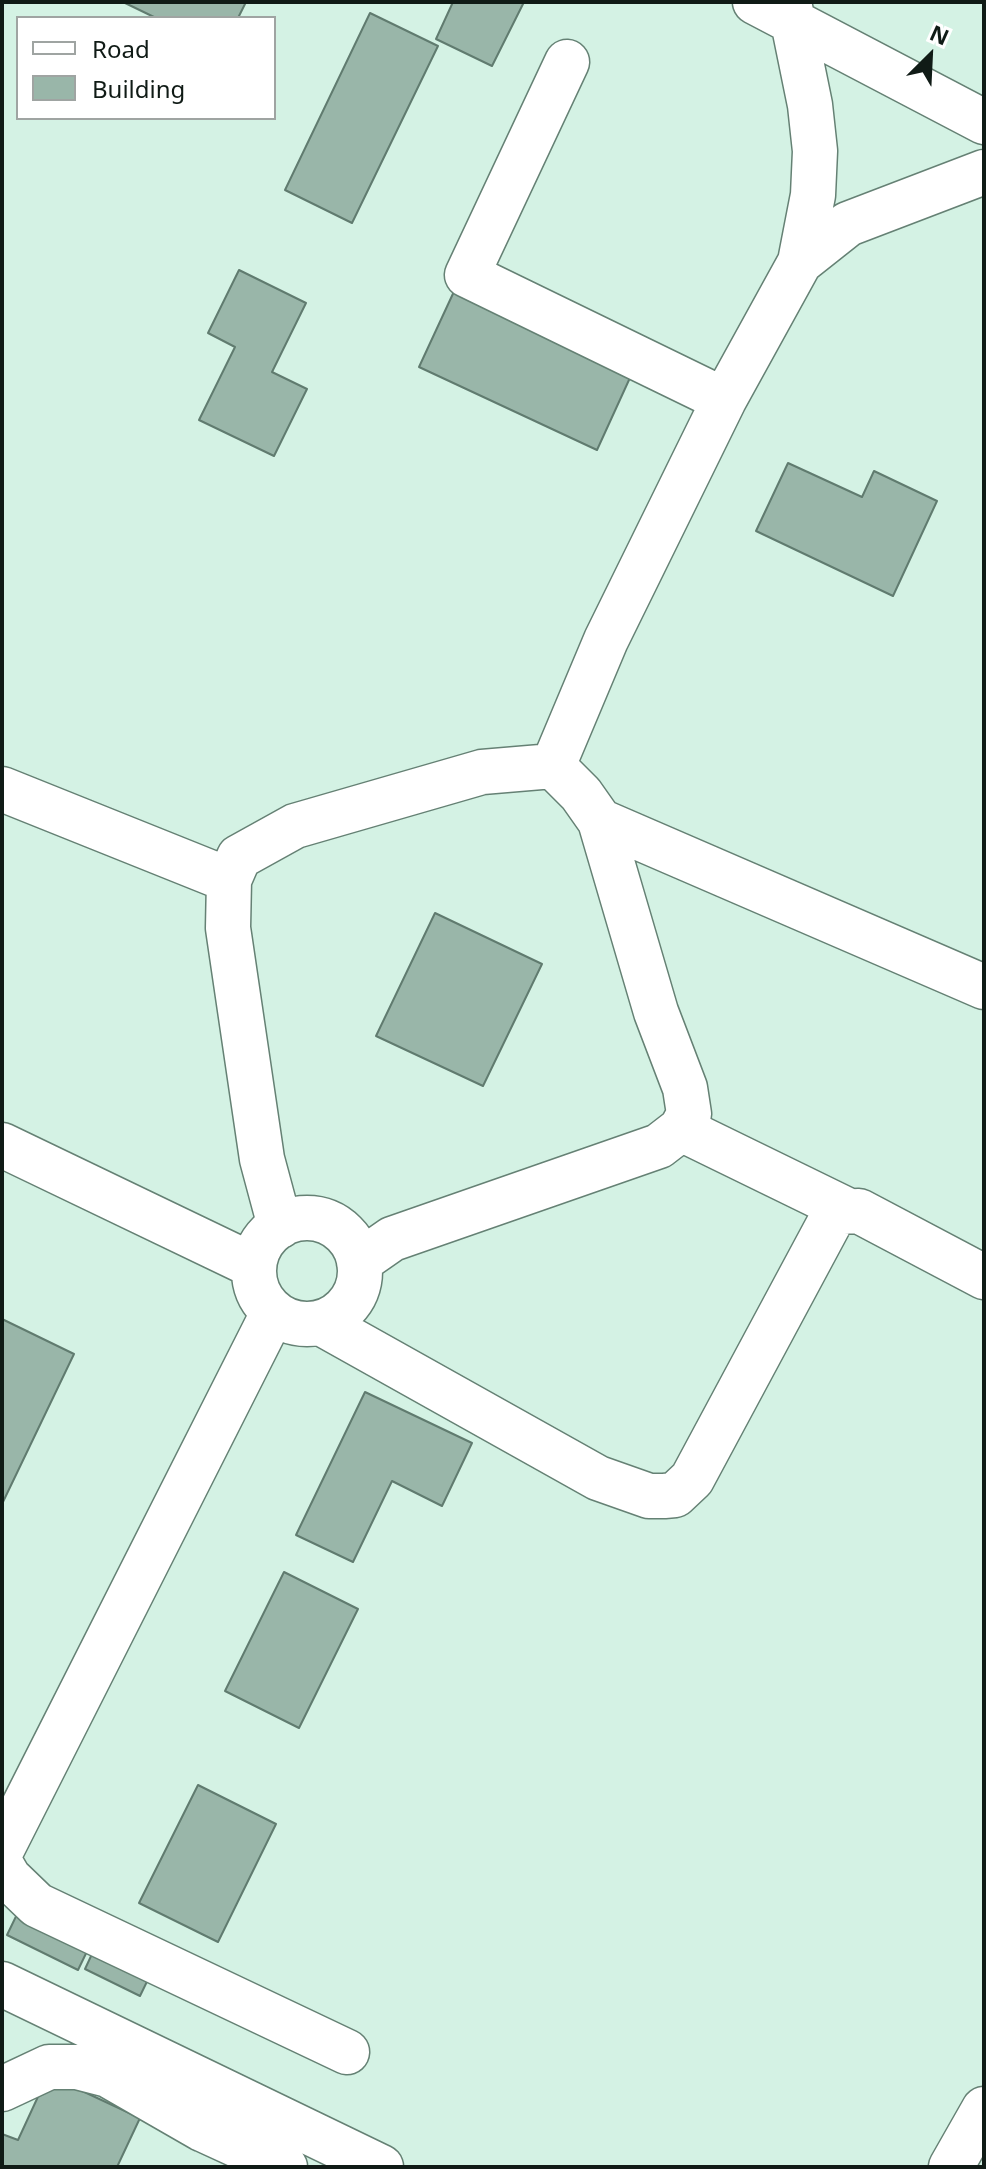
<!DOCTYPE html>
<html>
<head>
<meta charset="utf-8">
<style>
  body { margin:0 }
  #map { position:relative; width:986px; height:2169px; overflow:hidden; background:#d4f2e4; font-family:"Noto Sans",sans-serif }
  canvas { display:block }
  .frame { position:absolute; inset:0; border:4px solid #101b16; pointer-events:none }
  .legend { position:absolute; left:16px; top:16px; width:260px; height:104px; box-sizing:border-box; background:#fff; border:2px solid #9fa4a2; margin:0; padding:10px 14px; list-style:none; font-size:24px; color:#101b16 }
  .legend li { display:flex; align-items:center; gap:16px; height:40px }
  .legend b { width:40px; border:2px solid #9fa4a2 }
  .north { position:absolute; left:890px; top:16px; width:80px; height:80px; -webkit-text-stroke:6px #fff; paint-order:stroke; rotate:24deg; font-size:22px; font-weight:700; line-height:32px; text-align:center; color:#101b16 }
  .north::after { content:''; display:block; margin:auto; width:28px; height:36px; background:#101b16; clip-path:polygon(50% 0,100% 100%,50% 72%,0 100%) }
</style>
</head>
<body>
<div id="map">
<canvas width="986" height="2169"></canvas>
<div class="frame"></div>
<ul class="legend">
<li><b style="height:10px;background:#fff"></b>Road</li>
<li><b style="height:22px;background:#99b6a9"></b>Building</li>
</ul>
<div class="north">N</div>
</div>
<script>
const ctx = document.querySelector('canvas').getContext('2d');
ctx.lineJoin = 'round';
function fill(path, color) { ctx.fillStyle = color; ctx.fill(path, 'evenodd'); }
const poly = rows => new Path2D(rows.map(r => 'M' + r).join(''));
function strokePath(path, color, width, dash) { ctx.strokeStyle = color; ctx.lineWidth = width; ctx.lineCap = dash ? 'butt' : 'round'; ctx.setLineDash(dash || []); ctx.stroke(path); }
const building = poly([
  [123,2,246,2,238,18,156,18,123,2],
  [453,2,524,2,492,66,436,39,453,2],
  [370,13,438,46,352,223,285,190,370,13],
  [239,270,306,303,272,372,307,389,274,456,199,420,235,347,208,333,239,270],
  [457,285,634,369,597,450,419,367,457,285],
  [788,463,862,497,874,471,937,501,893,596,756,531,788,463],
  [435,913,542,964,483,1086,376,1036,435,913],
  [2,1319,74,1354,2,1504,2,1319],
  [365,1392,472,1443,442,1506,392,1481,353,1562,296,1535,365,1392],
  [284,1572,358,1609,299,1728,225,1691,284,1572],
  [198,1785,276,1824,218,1942,139,1903,198,1785],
  [22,1904,93,1939,78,1970,7,1935,22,1904],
  [99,1939,154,1967,140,1996,85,1969,99,1939],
  [48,2075,140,2118,117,2167,2,2167,2,2134,18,2140,48,2075]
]);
fill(building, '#99b6a9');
strokePath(building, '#607b6f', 2);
const minor = poly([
  [755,2,984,122],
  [567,62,467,275,724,400],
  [800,262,848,224,984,172],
  [553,766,606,640,724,400,800,262,813,195,815,151,810,105,789,2],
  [2,789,229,880],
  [600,821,984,987],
  [681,1129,847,1210],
  [2,1145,254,1266],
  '254 1271a53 53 0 1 1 106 0a53 53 0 1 1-106 0Z',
  [280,1226,262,1159,228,928,229,880,239,857,295,826,482,772,553,766,581,794,600,821,656,1012,685,1088,689,1114,681,1129,659,1146,392,1239,359,1262],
  [321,1323,598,1478,649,1496,664,1496,675,1495,692,1479,831,1220,838,1212,859,1211,984,1277],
  [2,1849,273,1313],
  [2,1866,9,1878,37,1905,347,2052],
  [2,1984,381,2167],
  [2,2089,49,2067,77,2067,108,2075,202,2129],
  [217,2102,202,2129,285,2167],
  [951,2167,984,2109]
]);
strokePath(minor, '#658174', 47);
strokePath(minor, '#fff', 44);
</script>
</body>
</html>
